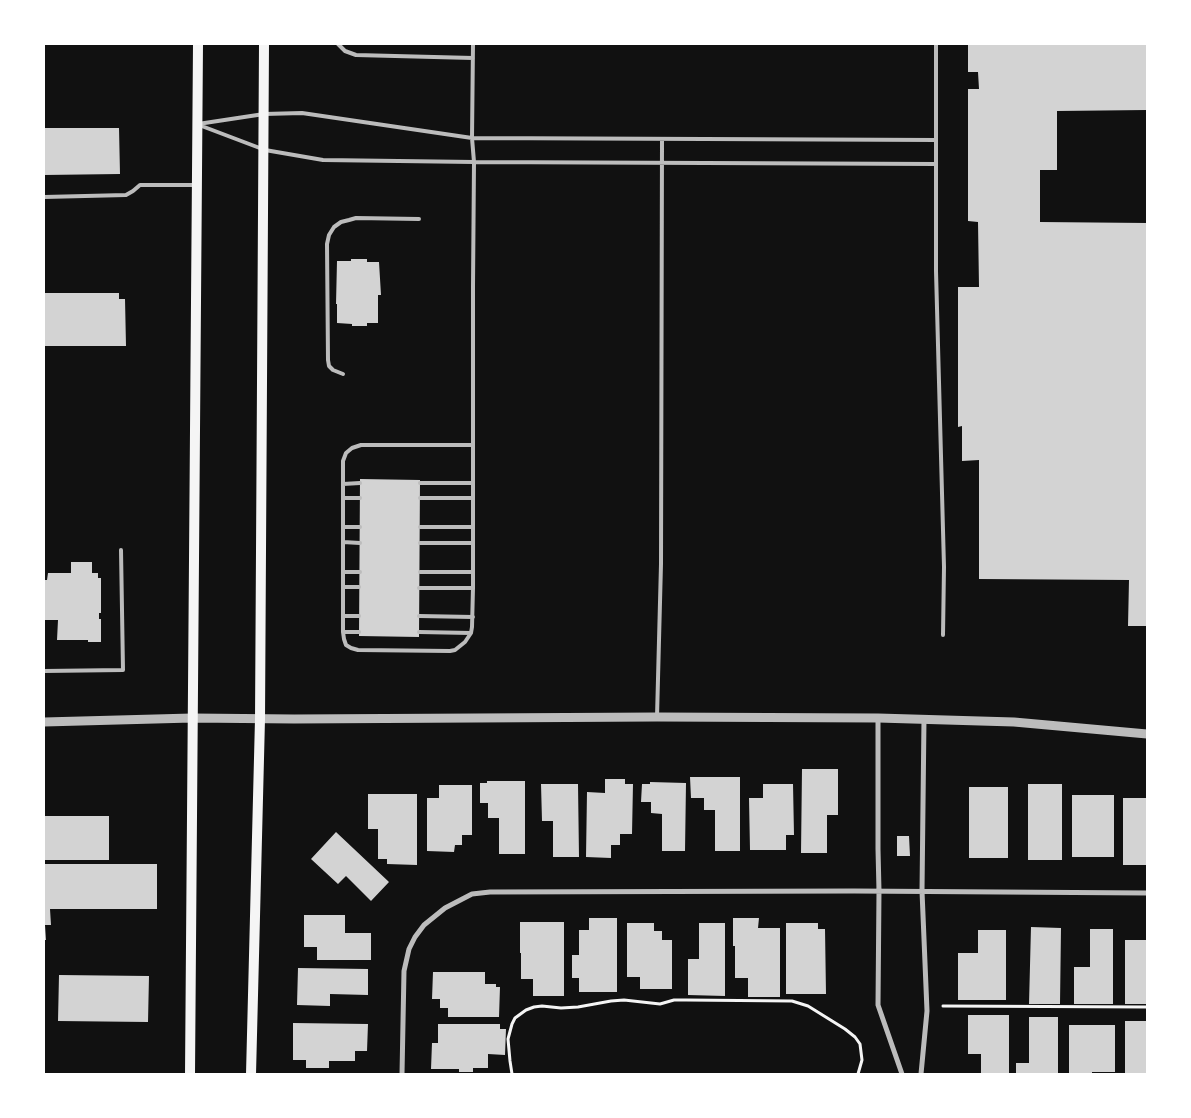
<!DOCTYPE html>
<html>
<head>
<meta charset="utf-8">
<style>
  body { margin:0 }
  #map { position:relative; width:1191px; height:1118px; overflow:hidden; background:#111; font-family:"Roboto Serif",serif }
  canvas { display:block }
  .frame { position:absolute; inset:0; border:45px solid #fff; pointer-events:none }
</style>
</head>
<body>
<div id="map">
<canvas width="1191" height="1118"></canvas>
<div class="frame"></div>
</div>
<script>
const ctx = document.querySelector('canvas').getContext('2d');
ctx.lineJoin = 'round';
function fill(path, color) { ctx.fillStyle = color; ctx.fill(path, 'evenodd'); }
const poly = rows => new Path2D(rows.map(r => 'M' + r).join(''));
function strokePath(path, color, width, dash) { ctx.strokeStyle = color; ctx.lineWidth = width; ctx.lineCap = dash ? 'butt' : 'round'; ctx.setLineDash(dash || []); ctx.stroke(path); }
fill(poly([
  [968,44,1147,44,1147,110,1057,111,1057,170,1040,170,1040,222,1147,223,1147,626,1128,626,1129,580,979,579,979,460,962,461,962,426,958,427,958,287,979,287,978,222,968,221,968,89,979,89,978,72,968,72],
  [44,128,119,128,120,174,44,175],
  [351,259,367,259,367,262,379,262,381,295,378,295,378,323,367,323,367,326,352,326,352,324,337,323,337,304,336,304,337,261,351,261],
  [44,293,119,293,119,299,125,299,126,346,44,346],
  [360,479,420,480,419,637,359,636],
  [71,562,92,562,92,573,98,573,98,578,101,578,101,613,99,613,99,619,101,619,101,642,88,642,88,640,57,640,58,620,44,620,44,580,47,580,48,573,71,573],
  [802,769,838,769,838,815,827,815,827,853,801,853],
  [690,777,740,777,740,851,715,851,715,810,704,810,704,798,691,798],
  [605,779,625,779,625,784,633,784,632,834,620,834,620,845,611,845,611,858,586,857,587,792,605,793],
  [487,781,525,781,525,854,499,854,499,818,488,818,488,803,480,803,480,783,487,783],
  [650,782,686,783,685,851,662,851,662,814,651,813,651,802,641,802,642,784,650,784],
  [541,784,578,784,579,857,553,857,553,821,542,821],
  [763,784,793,784,794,835,786,835,786,850,750,850,749,798,763,798],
  [1028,784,1062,784,1062,860,1028,860],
  [439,785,472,785,472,835,462,835,462,845,455,845,454,852,427,851,427,798,439,798],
  [969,787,1008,787,1008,858,969,858],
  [368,794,417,794,417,865,387,864,387,859,378,859,378,829,368,829],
  [1072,795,1114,795,1114,857,1072,857],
  [1123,798,1147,798,1147,865,1123,865],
  [44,816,109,816,109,860,44,860],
  [336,832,389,882,371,901,346,876,338,884,311,859],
  [897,836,909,836,910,856,897,856],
  [44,864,157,864,157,909,50,909,51,925,45,925,46,940,44,940],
  [304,915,345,915,345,933,371,933,371,960,317,960,317,947,304,947],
  [589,918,617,918,617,992,579,992,579,978,572,978,572,955,579,955,579,930,589,930],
  [733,918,759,918,758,928,780,928,780,997,748,997,748,978,735,978,735,946,733,946],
  [520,922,564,922,564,996,533,996,533,979,521,979,521,953,520,953],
  [627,923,654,923,654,931,662,931,662,940,672,940,672,989,640,989,640,977,627,977],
  [699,923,725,923,725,996,688,995,688,959,699,959],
  [786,923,818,923,818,929,825,929,826,994,786,994],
  [1031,927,1061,928,1060,1004,1029,1004],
  [1090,929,1113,929,1113,1004,1074,1004,1074,967,1090,967],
  [978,930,1006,930,1006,1000,958,1000,958,953,978,953],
  [1125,940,1147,940,1147,1004,1125,1004],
  [298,968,368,969,368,995,330,994,330,1006,297,1005],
  [433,972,485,972,485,984,496,984,496,987,500,987,499,1017,448,1017,448,1008,440,1008,440,999,432,999],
  [59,975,149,976,148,1022,58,1021],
  [968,1015,1009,1015,1009,1074,981,1074,981,1054,968,1054],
  [1029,1017,1058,1017,1058,1074,1016,1074,1016,1063,1029,1063],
  [1125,1021,1147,1021,1147,1074,1125,1074],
  [293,1023,368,1024,367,1051,355,1051,355,1061,329,1061,329,1068,306,1068,306,1060,293,1060],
  [438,1024,500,1024,500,1029,506,1029,505,1055,488,1054,488,1068,473,1068,473,1072,459,1072,459,1069,431,1069,432,1043,438,1043],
  [1069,1025,1115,1025,1115,1072,1092,1072,1092,1074,1069,1074]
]), '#d3d3d3');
strokePath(poly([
  [943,1006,1147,1007],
  [512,1074,510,1061,508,1039,512,1024,515,1018,526,1010,534,1007,542,1006,561,1008,578,1007,611,1001,624,1000,660,1004,674,1000,686,1000,792,1001,808,1006,845,1029,855,1037,860,1044,862,1060,858,1074]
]), '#f5f5f5', 3);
strokePath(poly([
  [338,44,345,51,356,55,473,58],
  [473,44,472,138,474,162,473,286,473,588,472,627,471,633,465,642,455,650,450,651,358,650,351,648,346,645,344,639,343,632,343,461,346,453,352,448,361,445,473,445],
  [936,44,936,271,944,567,943,635],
  [198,124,264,114,302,113,472,138,936,140],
  [199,125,265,150,323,160,474,162,936,164],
  [44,197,126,195,133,191,140,185,197,185],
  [343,374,333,370,329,366,328,360,327,244,329,235,334,227,341,222,349,220,356,218,419,219],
  [420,483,473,483],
  [343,484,360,483],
  [343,498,360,498],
  [420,498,473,498],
  [343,527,360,527],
  [420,527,473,527],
  [343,542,360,543],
  [420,543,473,543],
  [343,572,360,572],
  [420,572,473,572],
  [343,587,359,587],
  [419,588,473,588],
  [343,616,359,616],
  [419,616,473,617],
  [343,632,359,632],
  [419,632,471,633],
  [44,671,123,670,121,550],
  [657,717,661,564,662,139]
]), '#bcbcbc', 4);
strokePath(poly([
  [878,718,878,849,879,891,878,1005,902,1074],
  [402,1074,404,971,409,949,415,937,424,925,445,908,472,894,490,892,854,891,1147,893],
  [921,1074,927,1011,922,891,924,719]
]), '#bcbcbc', 5);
strokePath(poly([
  [44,722,192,718,294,719,657,717,878,718,1014,722,1147,734]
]), '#bcbcbc', 9);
strokePath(poly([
  [190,1074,198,44],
  [251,1074,260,719,264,44]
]), '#f5f5f5', 10);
</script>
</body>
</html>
